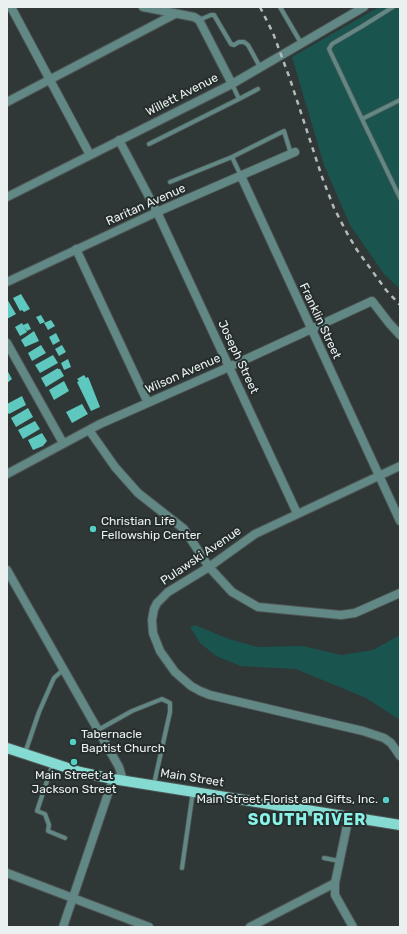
<!DOCTYPE html>
<html>
<head>
<meta charset="utf-8">
<style>
  body { margin:0 }
  #map { position:relative; width:407px; height:934px; overflow:hidden; background:#2f3837; font-family:Rubik,sans-serif }
  canvas { display:block }
  .frame { position:absolute; inset:0; border:8px solid #eaf0ef; pointer-events:none }
</style>
</head>
<body>
<div id="map">
<canvas width="407" height="934"></canvas>
<div class="frame"></div>
</div>
<script>
const ctx = document.querySelector('canvas').getContext('2d');
ctx.lineJoin = 'round';
function fill(path, color) { ctx.fillStyle = color; ctx.fill(path, 'evenodd'); }
const poly = rows => new Path2D(rows.map(r => 'M' + r).join(''));
function strokePath(path, color, width, dash) { ctx.strokeStyle = color; ctx.lineWidth = width; ctx.lineCap = dash ? 'butt' : 'round'; ctx.setLineDash(dash || []); ctx.stroke(path); }
function drawText(font, color, halo, rows, align = 'center') {
  ctx.font = font + ' Rubik,sans-serif'; ctx.lineWidth = 4; ctx.setLineDash([]); ctx.textBaseline = 'middle'; ctx.strokeStyle = halo; ctx.fillStyle = color; for (const [text, x, y, turn = 0] of rows) {
    ctx.save(); ctx.translate(x, y); ctx.rotate((+turn || 0) * Math.PI / 180); ctx.textAlign = isNaN(turn) ? turn : align; if (halo) ctx.strokeText(text, 0, 0); ctx.fillText(text, 0, 0); ctx.restore();
  }
}
fill(poly([
  [379,7,400,7,400,289,384,274,350,225,324,165,292,57],
  [195,625,226,638,257,647,303,646,341,655,373,650,400,635,400,720,366,698,296,669,241,666,216,656,200,643,190,627]
]), '#1a544f');
fill(poly([
  [21,294,30,309,24,312,22,310,20,311,13,298],
  [7,299,16,314,7,319],
  [41,315,45,322,40,324,36,317],
  [51,320,55,326,48,330,44,323],
  [22,323,23,325,28,323,31,329,27,331,24,327,27,332,20,336,15,327],
  [34,331,39,341,25,347,21,340],
  [56,333,60,341,53,345,49,337],
  [41,345,46,353,32,361,28,353],
  [62,345,66,352,59,356,55,349],
  [53,355,58,363,40,373,35,365],
  [68,359,71,367,64,370,61,363],
  [58,368,58,369,60,369,64,376,46,387,41,378],
  [7,370,12,379,7,383],
  [84,375,86,378,88,377,89,379,100,407,91,411,77,382,79,381,77,379],
  [64,381,69,391,54,400,49,390],
  [22,396,26,405,9,414,7,412,7,404],
  [82,404,88,414,72,423,66,412],
  [28,408,33,417,16,427,11,418],
  [35,421,40,429,23,439,18,430],
  [42,433,47,441,43,446,33,450,28,440]
]), '#5ec8be');
const service = poly([
  [280,7,301,43],
  [393,7,361,27,332,44,329,49,362,119,400,100],
  [199,20,211,15,214,15,231,44,234,45,239,42,244,42,248,45,260,67],
  [239,99,258,89],
  [362,119,400,198],
  [149,144,239,99,232,84],
  [232,157,284,131,291,154],
  [170,182,232,157,241,176],
  [98,730,132,711,162,699,170,703,170,712,154,784],
  [25,753,39,712,54,678,64,669],
  [53,763,37,811,45,814,49,825,48,831,65,838],
  [324,858,339,861],
  [182,868,193,791]
]);
const minor = poly([
  [11,7,90,155],
  [143,7,194,17,199,20,232,84],
  [7,102,175,14],
  [119,140,157,212,297,513],
  [241,176,400,521],
  [7,197,232,84,364,7],
  [76,249,148,403],
  [7,282,157,212,295,152],
  [7,343,63,443],
  [89,430,115,467,138,493,184,529,209,567,232,592,258,607,341,615,355,613,400,593],
  [400,466,255,534,209,567,168,592,157,603,154,609,152,620,153,633,160,651,175,672,191,686,200,691,210,695,363,731,384,738,391,743,400,756],
  [7,474,100,424,229,367,372,301,389,323,400,335],
  [7,570,119,767,123,780],
  [349,816,335,883,335,895,353,927],
  [7,873,149,927],
  [63,927,113,779],
  [250,927,335,883]
]);
const primary = poly([
  [7,748,80,772,113,779,400,825]
]);
strokePath(service, '#4d5554', 5.5);
strokePath(minor, '#4d5554', 10);
strokePath(primary, '#4d5554', 12);
strokePath(service, '#618884', 4);
strokePath(minor, '#618884', 8);
strokePath(primary, '#85dad1', 10);
strokePath(poly([
  [260,7,273,33,290,79,322,177,334,208,348,235,357,250,386,290,400,305]
]), '#b4bbba', 2.5, [5, 5]);
for (const [x, y, r, color] of [
  [93,529,4,"#56cec3"],
  [73,742,4,"#56cec3"],
  [74,762,4,"#56cec3"],
  [386,800,4,"#56cec3"]
]) { const dot = new Path2D(); dot.arc(x, y, r, 0, 2 * Math.PI); ctx.fillStyle = color; ctx.fill(dot); strokePath(dot, '#252e2d', 1.5); }
drawText('12px', '#eaf0ef', '#252e2d', [
  ["Willett Avenue",182,95,-27],
  ["Raritan Avenue",146,205,-24],
  ["Franklin Street",320,321,65],
  ["Joseph Street",238,357,65],
  ["Wilson Avenue",183,374,-24],
  ["Pulawski Avenue",201,556,-34],
  ["Main Street",192,778,9]
]);
drawText('12px', '#eaf0ef', '#252e2d', [
  ["Christian Life",101,522],
  ["Fellowship Center",101,536],
  ["Tabernacle",81,735],
  ["Baptist Church",81,749],
  ["Main Street at",74,776,"center"],
  ["Jackson Street",74,790,"center"],
  ["Main Street Florist and Gifts, Inc.",378,800,"right"]
], 'left');
ctx.letterSpacing = '1px';
drawText('bold 16px', '#89f3e9', '#252e2d', [
  ["SOUTH RIVER",307,820]
]);
ctx.letterSpacing = '0px';
</script>
</body>
</html>
